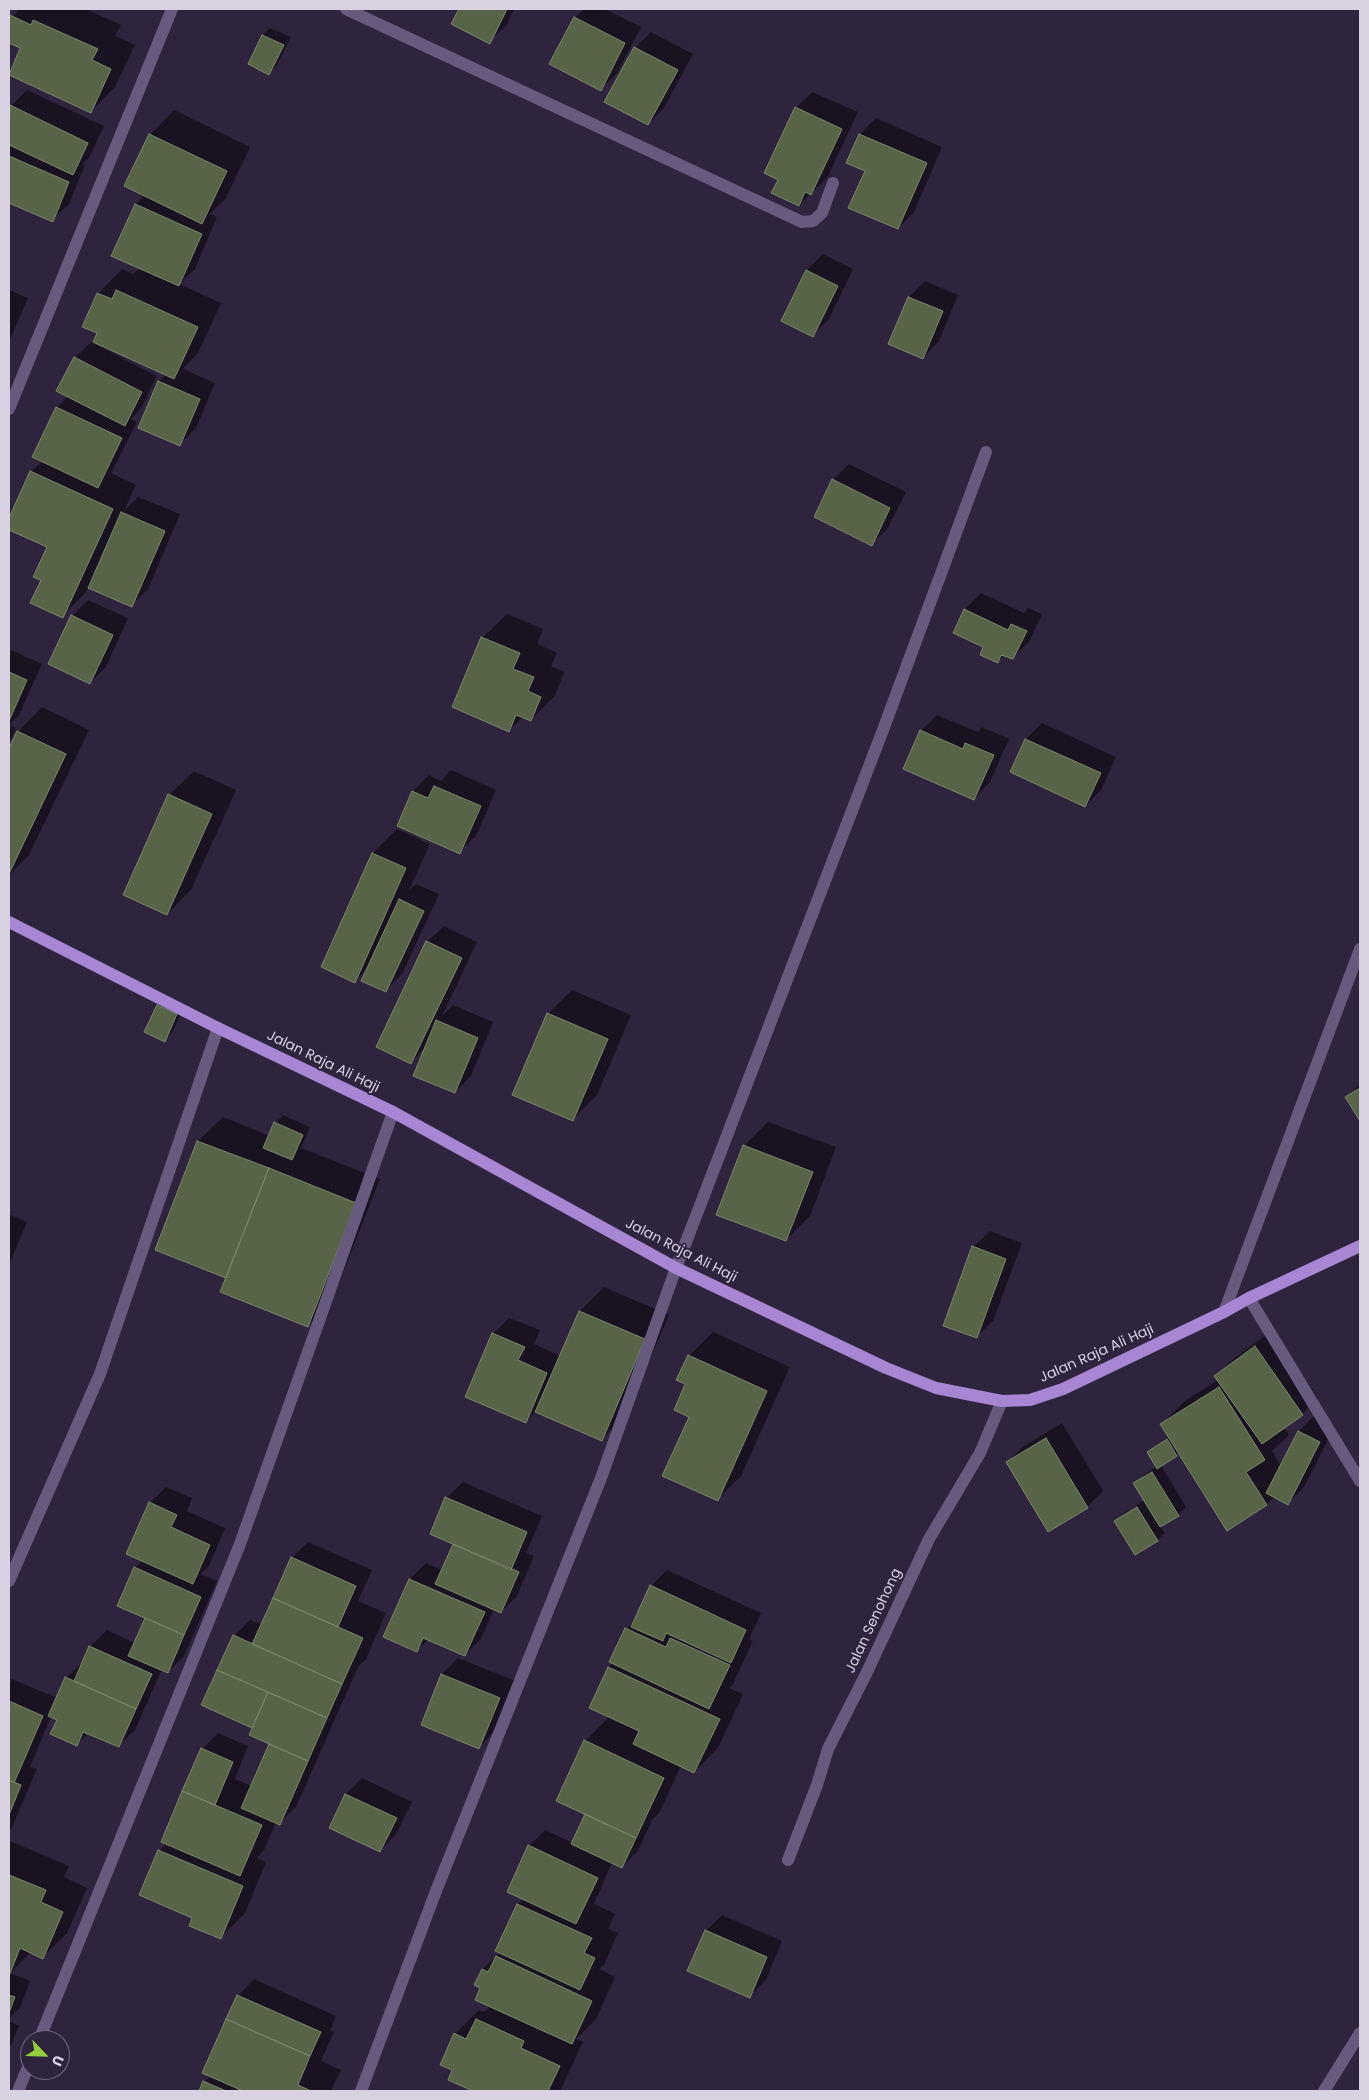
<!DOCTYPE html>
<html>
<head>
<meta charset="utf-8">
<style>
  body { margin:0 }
  #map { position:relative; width:1369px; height:2100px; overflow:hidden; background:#2f243e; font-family:Poppins,sans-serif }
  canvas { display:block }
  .frame { position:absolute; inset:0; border:10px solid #d7d1e2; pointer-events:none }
  .north { position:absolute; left:20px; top:2030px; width:50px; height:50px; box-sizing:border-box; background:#2f243e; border:1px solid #726980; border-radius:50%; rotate:114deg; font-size:14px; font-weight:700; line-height:20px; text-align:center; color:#d7d1e2 }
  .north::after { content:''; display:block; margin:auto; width:18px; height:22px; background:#95cc3b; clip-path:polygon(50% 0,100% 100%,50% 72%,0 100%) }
</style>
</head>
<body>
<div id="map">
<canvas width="1369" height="2100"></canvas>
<div class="frame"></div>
<div class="north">U</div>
</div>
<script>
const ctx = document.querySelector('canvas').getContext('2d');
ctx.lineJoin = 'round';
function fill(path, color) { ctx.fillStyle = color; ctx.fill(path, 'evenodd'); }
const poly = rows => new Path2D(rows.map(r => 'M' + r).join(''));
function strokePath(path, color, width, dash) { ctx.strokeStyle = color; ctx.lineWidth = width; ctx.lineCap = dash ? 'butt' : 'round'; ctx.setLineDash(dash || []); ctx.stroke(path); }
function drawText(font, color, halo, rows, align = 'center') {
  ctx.font = font + ' Poppins,sans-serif'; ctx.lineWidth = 4; ctx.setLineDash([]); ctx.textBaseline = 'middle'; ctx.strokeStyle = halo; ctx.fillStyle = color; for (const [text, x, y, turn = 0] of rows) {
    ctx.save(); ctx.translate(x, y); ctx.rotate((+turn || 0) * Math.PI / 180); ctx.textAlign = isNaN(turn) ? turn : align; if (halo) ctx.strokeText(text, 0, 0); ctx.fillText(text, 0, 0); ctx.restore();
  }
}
fill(poly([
  [19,9,86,9,121,25,115,36,135,45,115,87,91,111,22,48,9,42,9,21],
  [460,9,514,9,506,26,489,42,453,24],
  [584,9,605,9,641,27,617,73,601,89,575,18],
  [270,28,291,37,277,65,269,73,263,35],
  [651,32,693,54,664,108,648,124,635,48],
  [27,90,104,126,89,158,82,164,85,165,69,204,52,220,9,202,9,111,11,106],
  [812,92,858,112,827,178,799,205,779,179,796,108],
  [174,110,250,147,226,198,210,214,217,217,195,269,179,284,221,303,198,353,183,369,215,383,196,428,180,444,159,381,166,374,98,332,98,294,122,269,133,274,140,268,136,204,145,195,150,135],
  [876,118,942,147,914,212,898,228,866,171,860,134],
  [823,254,853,269,829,319,813,335,783,320,807,270],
  [925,281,958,295,939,341,923,358,909,297],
  [9,290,28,298,9,342],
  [91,342,157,376,141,408,131,419,137,422,111,473,136,485,124,511,138,497,180,514,148,589,132,605,89,587,86,592,62,616,42,580,48,547,9,529,9,521,31,472,43,460,57,408,68,396,75,358],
  [849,464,906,492,888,528,872,544,833,480],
  [981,593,1024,613,1028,608,1042,614,1029,642,1012,658,1005,655,997,662,985,646,955,632,965,609],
  [88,600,128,618,106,667,90,683,72,616],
  [507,614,543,629,537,644,557,653,551,666,564,672,555,696,530,720,523,717,509,730,482,638],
  [9,649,42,664,19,715,9,725,16,728,9,743],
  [42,707,89,730,29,855,9,875,9,751,18,732],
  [937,715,978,732,982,727,1009,739,990,782,974,799,921,731],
  [1042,723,1116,757,1101,790,1085,806,1026,739],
  [451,770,496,790,476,836,459,852,413,791,429,775,441,781],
  [194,771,236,790,191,890,167,914,169,795],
  [397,829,430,844,409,890,416,884,439,894,402,974,386,990,368,968,355,981,322,966,373,853],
  [444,926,477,942,442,1016,453,1005,493,1022,471,1076,455,1092,426,1047,411,1062,427,942],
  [572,990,631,1015,597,1095,573,1119,548,1014],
  [166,998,184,1006,172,1033,164,1040,158,1006],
  [1360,1084,1360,1119,1347,1098],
  [283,1115,310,1127,301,1148,380,1179,332,1301,308,1326,228,1277,156,1249,198,1141,223,1117,270,1136,276,1123],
  [768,1122,836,1147,810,1216,786,1240,744,1146],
  [9,1214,27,1222,9,1265],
  [990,1231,1022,1243,993,1321,976,1337,973,1247],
  [604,1287,669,1315,626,1415,602,1439,536,1411,526,1421,493,1334,509,1318,540,1330,534,1344,561,1356,580,1311],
  [1272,1331,1318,1398,1302,1414,1284,1427,1289,1435,1272,1451,1281,1466,1299,1431,1315,1415,1335,1426,1304,1487,1288,1503,1275,1496,1267,1504,1179,1453,1161,1465,1186,1507,1178,1515,1160,1526,1165,1533,1157,1540,1116,1522,1123,1514,1145,1500,1135,1483,1143,1476,1157,1466,1148,1452,1169,1436,1162,1424,1186,1400,1218,1380,1216,1376,1232,1360],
  [713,1332,790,1367,741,1476,717,1500,691,1416,687,1383,689,1356],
  [1062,1423,1103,1491,1087,1507,1008,1462,1024,1446],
  [463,1482,542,1516,526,1553,534,1556,517,1596,501,1612,494,1609,481,1639,465,1655,429,1639,417,1650,385,1636,410,1579,426,1563,442,1570,454,1543,446,1498],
  [166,1487,192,1498,187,1511,225,1528,209,1566,201,1574,217,1581,184,1656,168,1672,162,1669,135,1730,118,1746,88,1733,77,1744,58,1719,51,1716,30,1767,37,1769,9,1834,9,1683,12,1679,57,1698,66,1678,83,1662,90,1647,107,1630,135,1643,147,1617,135,1568,143,1560,150,1503],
  [308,1542,372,1570,358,1601,386,1613,366,1659,358,1667,296,1807,279,1823,276,1822,264,1850,257,1858,266,1862,245,1913,221,1937,194,1917,159,1851,167,1843,162,1841,202,1749,218,1733,248,1746,235,1779,252,1786,271,1743,254,1727,203,1705,234,1636,250,1620,262,1625,292,1558],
  [667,1570,761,1613,749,1639,753,1641,733,1684,729,1688,743,1694,718,1748,694,1772,681,1766,659,1813,652,1820,638,1851,621,1867,612,1863,594,1904,615,1914,608,1929,618,1933,604,1965,599,1969,615,1977,596,2019,576,2039,583,2042,560,2091,476,2091,450,2080,454,2070,455,2034,479,2010,484,2012,491,2006,482,1987,483,1969,500,1952,496,1950,518,1904,524,1898,529,1846,545,1830,573,1843,586,1814,585,1741,610,1716,591,1707,609,1667,613,1663,626,1629,636,1620,651,1586],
  [458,1658,516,1681,495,1731,479,1747,422,1724,442,1674],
  [362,1778,412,1802,396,1834,380,1851,331,1827,346,1794],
  [10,1841,69,1866,64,1877,87,1888,67,1933,43,1957,31,1952,10,1973,30,1981,20,2008,9,2018],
  [722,1915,782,1941,766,1980,750,1996,706,1931],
  [254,1979,336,2016,330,2030,334,2032,321,2061,341,2070,331,2091,200,2091,204,2082,211,2076,238,1996],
  [9,2021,19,2026,9,2050]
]), '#0007');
const building = poly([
  [459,9,507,9,490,44,451,24,459,9],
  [10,15,31,25,33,20,98,49,92,60,111,69,91,113,9,75,20,48,9,43,10,15],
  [574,17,625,43,601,91,549,64,574,17],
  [262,35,284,45,269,75,248,64,262,35],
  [634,47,678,70,648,125,604,102,634,47],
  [10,105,88,143,73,175,9,145,10,105],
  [795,107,842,129,811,195,805,192,799,206,771,193,778,180,764,173,795,107],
  [149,134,227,171,202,224,124,186,149,134],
  [859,134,927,163,898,229,848,208,865,171,846,163,859,134],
  [9,156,69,182,53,222,9,203,9,156],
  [135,204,202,234,179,286,111,256,135,204],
  [806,270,838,286,813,337,781,321,806,270],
  [116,290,198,327,174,379,93,342,97,333,82,327,97,293,112,299,116,290],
  [908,297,943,311,923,359,888,344,908,297],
  [74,357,142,392,125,426,56,391,74,357],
  [158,381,200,399,180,446,138,428,158,381],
  [56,407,122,438,98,488,32,457,56,407],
  [30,471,113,509,63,618,30,603,41,580,33,577,47,547,9,530,9,518,30,471],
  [832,479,890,508,872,546,814,517,832,479],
  [121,512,165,531,132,607,88,588,121,512],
  [964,609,1008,630,1011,624,1027,631,1013,659,1001,655,998,663,980,655,983,647,953,633,964,609],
  [71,615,113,635,90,684,48,664,71,615],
  [481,637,520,653,513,669,534,677,528,691,541,697,531,721,516,715,509,732,452,707,481,637],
  [9,672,27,680,9,721,9,672],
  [920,730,963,749,965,743,994,755,974,800,903,769,920,730],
  [17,731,66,754,9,874,9,748,17,731],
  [1025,739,1101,773,1085,807,1010,772,1025,739],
  [434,786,481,806,460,854,397,826,412,791,428,798,434,786],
  [168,794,212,814,167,915,123,895,168,794],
  [372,853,406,868,355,983,321,967,372,853],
  [399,899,424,911,386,992,361,981,399,899],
  [426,941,462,958,411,1064,376,1047,426,941],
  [157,1005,177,1014,165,1042,144,1032,157,1005],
  [547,1013,608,1039,573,1121,512,1095,547,1013],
  [436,1020,478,1038,455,1093,413,1076,436,1020],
  [1360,1088,1360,1121,1345,1097,1360,1088],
  [274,1122,303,1135,292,1160,263,1148,274,1122],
  [197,1141,269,1168,226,1278,155,1250,197,1141],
  [743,1145,813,1172,786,1241,716,1215,743,1145],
  [269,1168,356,1203,308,1327,220,1292,269,1168],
  [972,1246,1006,1259,977,1338,943,1326,972,1246],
  [579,1311,645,1339,602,1441,535,1412,579,1311],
  [492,1333,525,1347,518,1360,547,1373,526,1423,465,1397,492,1333],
  [1255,1346,1303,1415,1262,1444,1214,1376,1255,1346],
  [688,1355,767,1391,718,1501,662,1476,689,1417,674,1410,685,1384,676,1380,688,1355],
  [1219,1387,1265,1460,1246,1472,1267,1505,1227,1531,1160,1424,1219,1387],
  [1298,1431,1320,1442,1288,1505,1266,1493,1298,1431],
  [1046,1438,1088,1508,1048,1532,1006,1462,1046,1438],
  [1167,1439,1177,1456,1157,1469,1147,1452,1167,1439],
  [1152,1472,1179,1516,1160,1527,1133,1483,1152,1472],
  [445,1497,527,1532,511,1570,430,1534,445,1497],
  [149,1502,177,1515,171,1527,210,1545,193,1584,126,1554,149,1502],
  [1137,1507,1158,1541,1135,1555,1114,1521,1137,1507],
  [453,1544,519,1572,501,1613,435,1584,453,1544],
  [291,1557,356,1586,338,1627,273,1598,291,1557],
  [134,1567,201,1597,184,1635,117,1606,134,1567],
  [409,1579,485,1612,465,1656,423,1638,417,1652,383,1637,409,1579],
  [650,1585,746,1630,731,1663,666,1633,663,1641,631,1627,650,1585],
  [273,1598,363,1638,342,1684,252,1644,273,1598],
  [145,1618,184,1635,168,1673,128,1656,145,1618],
  [625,1628,666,1647,670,1638,730,1665,709,1709,609,1662,625,1628],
  [233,1635,342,1684,327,1718,217,1670,233,1635],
  [89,1646,152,1674,136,1709,74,1681,89,1646],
  [608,1667,720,1719,694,1773,633,1744,639,1731,589,1708,608,1667],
  [217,1670,268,1692,252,1728,201,1705,217,1670],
  [441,1674,500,1698,479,1749,421,1725,441,1674],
  [65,1677,136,1709,119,1747,83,1732,77,1746,50,1734,57,1720,48,1716,65,1677],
  [268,1692,327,1718,308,1761,249,1735,268,1692],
  [9,1701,43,1716,14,1783,9,1780,9,1701],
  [584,1740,664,1778,636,1838,556,1801,584,1740],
  [269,1744,308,1761,280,1825,241,1808,269,1744],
  [201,1748,233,1762,215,1805,182,1791,201,1748],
  [9,1780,21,1785,9,1815,9,1780],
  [182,1791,262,1825,240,1876,161,1842,182,1791],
  [345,1794,397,1818,380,1852,329,1828,345,1794],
  [585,1814,636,1838,622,1868,571,1844,585,1814],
  [528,1845,598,1878,576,1924,507,1892,528,1845],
  [158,1850,243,1886,221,1939,189,1926,192,1918,139,1895,158,1850],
  [9,1875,46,1890,41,1902,63,1912,43,1959,20,1948,9,1976,9,1875],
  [517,1904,592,1938,584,1953,595,1958,580,1990,495,1951,517,1904],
  [705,1930,767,1957,750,1998,687,1971,705,1930],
  [496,1956,592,2001,572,2044,475,2000,480,1988,474,1985,482,1969,488,1972,496,1956],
  [9,1995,15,1997,9,2013,9,1995],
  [237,1995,321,2032,310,2056,226,2019,237,1995],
  [226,2019,310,2056,298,2085,311,2091,243,2091,202,2073,226,2019],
  [476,2019,524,2041,521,2048,560,2066,548,2091,473,2091,448,2080,452,2070,440,2065,454,2033,466,2039,476,2019],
  [203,2081,226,2091,199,2091,203,2081]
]);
fill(building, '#576447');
strokePath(building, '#798869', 1);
strokePath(poly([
  [346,9,802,222,813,221,822,213,833,183],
  [9,409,172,9],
  [1249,1298,1360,1481],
  [1224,1312,1360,949],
  [9,1581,100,1374,218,1028],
  [788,1860,817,1785,828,1749,867,1672,929,1539,980,1453,1002,1401],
  [39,2040,240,1544,393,1112],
  [18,2091,30,2062],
  [361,2091,436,1891,601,1478,676,1268,883,730,986,452],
  [1324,2091,1360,2033]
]), '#685a7f', 12);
strokePath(poly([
  [9,922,218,1028,393,1112,676,1268,886,1368,936,1388,1002,1401,1030,1400,1063,1389,1224,1312,1249,1298,1360,1246]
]), '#a787d3', 12);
drawText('14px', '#d7d1e2', '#2f243e', [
  ["Jalan Raja Ali Haji",323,1062,26],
  ["Jalan Raja Ali Haji",681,1251,27],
  ["Jalan Raja Ali Haji",1097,1354,-24],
  ["Jalan Senohong",874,1621,-65]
]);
</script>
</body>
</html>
